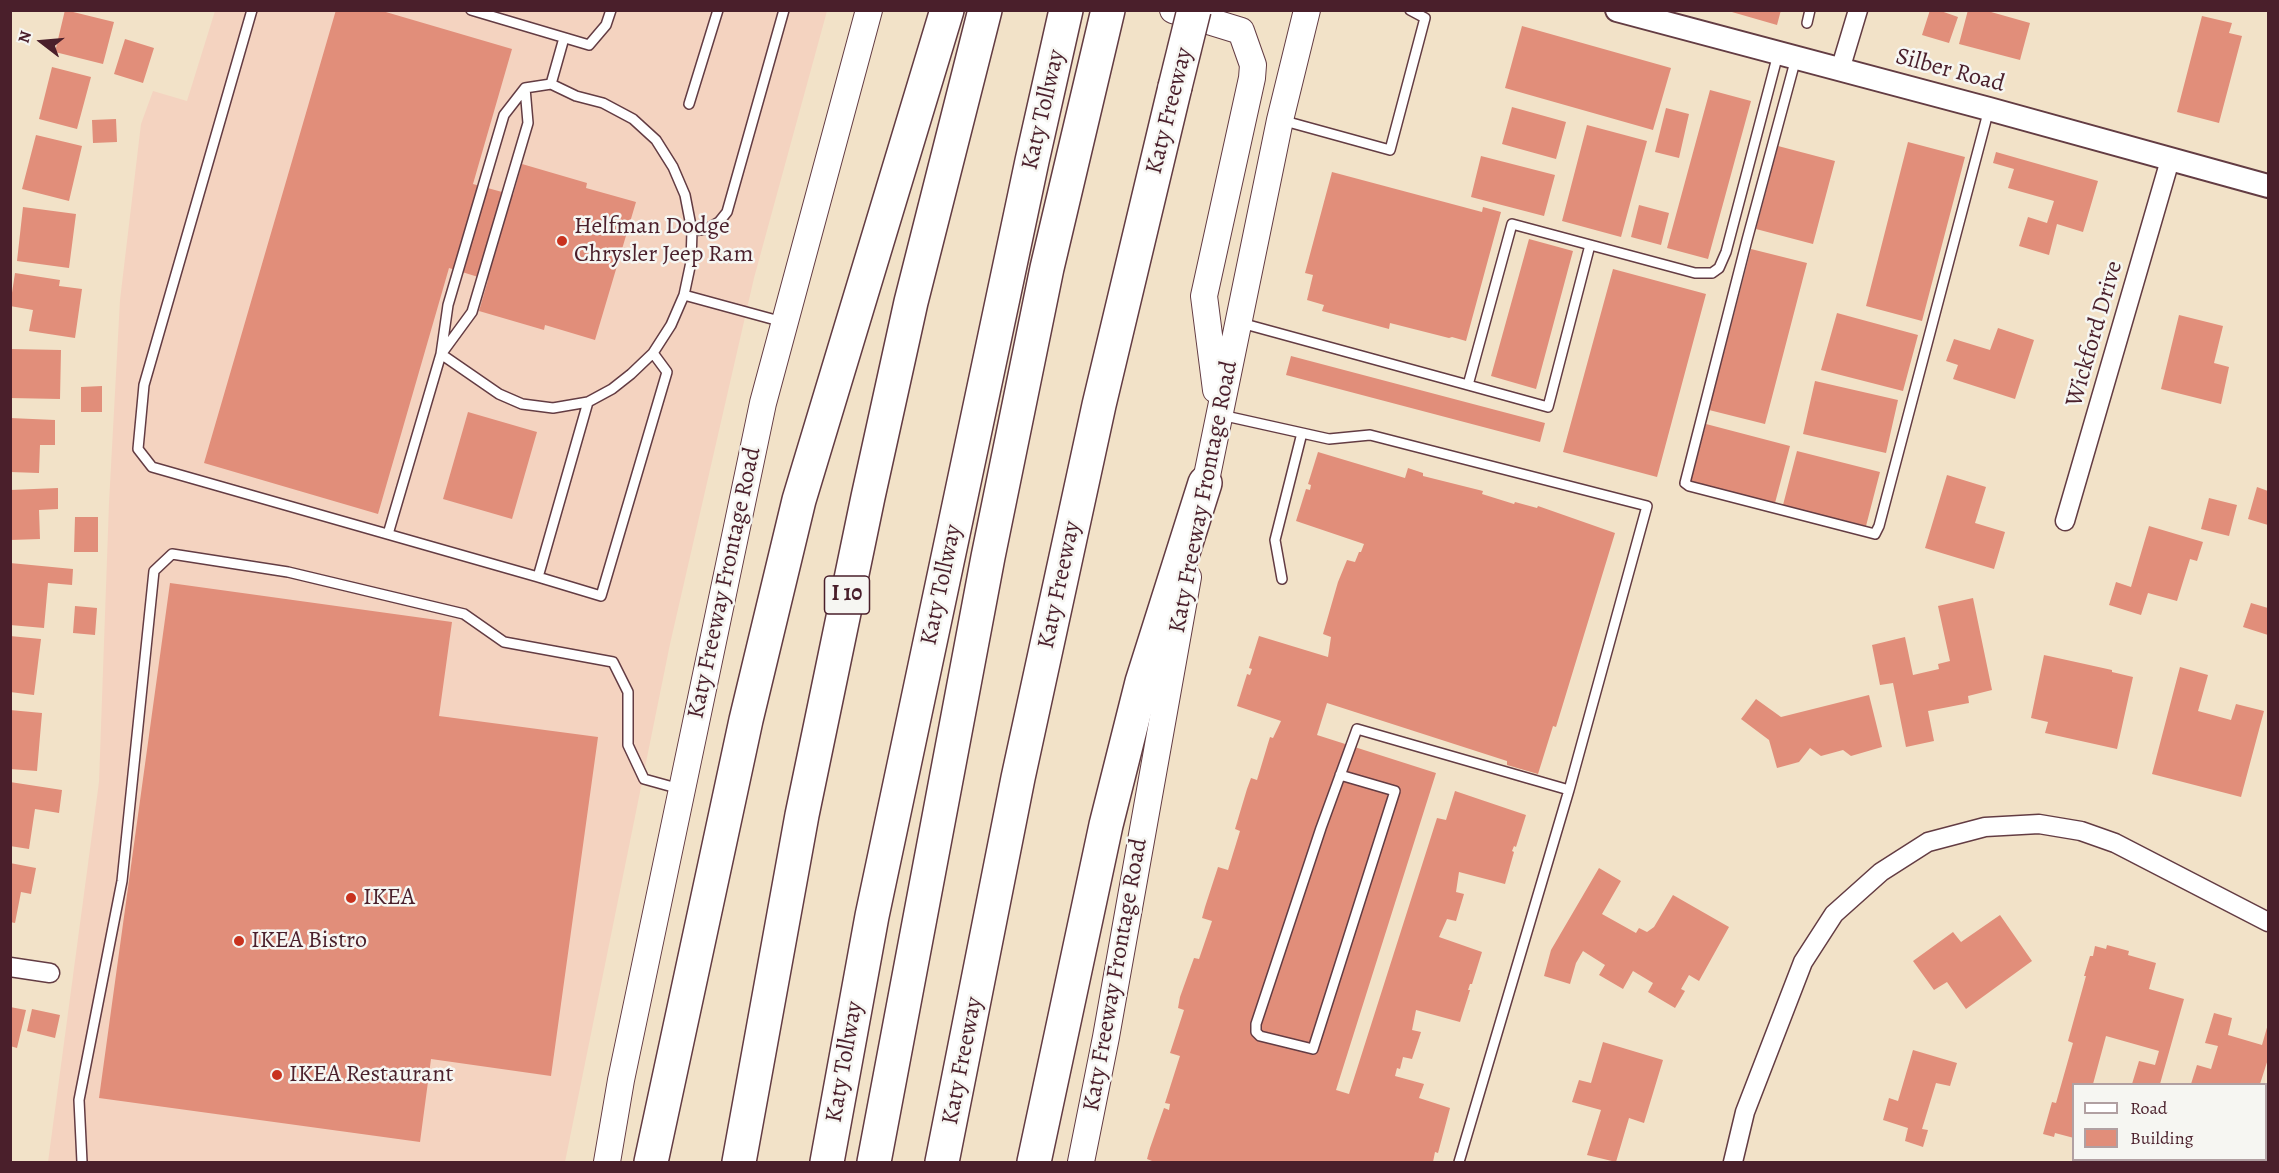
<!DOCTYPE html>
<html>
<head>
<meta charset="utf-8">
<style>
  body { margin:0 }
  #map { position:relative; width:2279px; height:1173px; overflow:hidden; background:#f2e2c8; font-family:Alegreya,serif }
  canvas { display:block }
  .frame { position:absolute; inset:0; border:12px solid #4a1f2b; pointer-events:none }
  .legend { position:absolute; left:2072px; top:1083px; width:195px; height:78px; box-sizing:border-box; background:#f6f6f2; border:2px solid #b1a0a2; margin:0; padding:8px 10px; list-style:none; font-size:18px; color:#4a1f2b }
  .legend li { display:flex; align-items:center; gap:12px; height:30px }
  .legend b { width:30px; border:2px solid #b1a0a2 }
  .north { position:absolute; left:12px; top:12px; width:60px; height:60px; -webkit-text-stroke:4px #f6f6f2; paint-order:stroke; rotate:286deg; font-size:16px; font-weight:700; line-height:24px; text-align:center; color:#4a1f2b }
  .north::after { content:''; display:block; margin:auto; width:21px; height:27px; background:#4a1f2b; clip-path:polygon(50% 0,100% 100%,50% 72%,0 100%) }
</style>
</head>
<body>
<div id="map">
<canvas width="2279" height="1173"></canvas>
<div class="frame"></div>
<ul class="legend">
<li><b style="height:8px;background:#fff"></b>Road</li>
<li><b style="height:16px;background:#e18e7a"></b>Building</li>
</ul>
<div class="north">N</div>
</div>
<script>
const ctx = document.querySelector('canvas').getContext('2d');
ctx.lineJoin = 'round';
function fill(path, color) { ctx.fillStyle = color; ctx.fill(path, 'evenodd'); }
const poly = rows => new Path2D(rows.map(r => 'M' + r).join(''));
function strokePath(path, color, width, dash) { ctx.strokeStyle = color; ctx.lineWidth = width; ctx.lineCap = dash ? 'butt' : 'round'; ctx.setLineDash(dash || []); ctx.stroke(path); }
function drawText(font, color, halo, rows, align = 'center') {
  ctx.font = font + ' Alegreya,serif'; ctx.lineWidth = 5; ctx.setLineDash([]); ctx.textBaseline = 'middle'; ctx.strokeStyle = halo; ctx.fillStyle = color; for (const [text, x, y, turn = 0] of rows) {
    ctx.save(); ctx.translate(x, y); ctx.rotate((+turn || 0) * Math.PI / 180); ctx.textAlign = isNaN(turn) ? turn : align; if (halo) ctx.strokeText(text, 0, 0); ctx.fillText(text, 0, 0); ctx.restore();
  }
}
fill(poly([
  [215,11,827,11,754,278,670,644,565,1162,48,1162,99,782,109,503,120,300,141,124,153,91,187,101]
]), '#f4d3c0');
fill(poly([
  [65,10,114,22,103,64,55,52],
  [336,10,379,10,512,49,473,184,513,195,522,164,587,183,586,188,636,202,595,340,545,325,544,330,479,311,488,280,449,268,378,514,204,463],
  [1725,10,1781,10,1777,25],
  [1930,10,1938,10,1958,17,1949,43,1922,35],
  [1968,10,1984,10,2030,23,2020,60,1959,44],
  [2202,16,2232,23,2229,33,2242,36,2219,123,2177,112],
  [1522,26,1671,68,1653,130,1505,88],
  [125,39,154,48,143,83,114,74],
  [52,67,91,77,77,129,39,119],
  [1710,90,1751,101,1708,259,1667,248],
  [1512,107,1566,122,1556,159,1502,144],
  [1666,108,1689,114,1679,158,1655,152],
  [116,119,117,142,93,143,92,120],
  [1587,125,1647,141,1621,237,1562,221],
  [36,135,82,146,69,201,22,189],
  [1908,142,1965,157,1922,321,1866,306],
  [1778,146,1835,161,1813,244,1756,229],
  [1996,152,2098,181,2083,232,2057,224,2049,255,2019,246,2028,217,2047,223,2054,201,2008,188,2014,169,1993,163],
  [1481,156,1555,175,1544,216,1471,197],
  [1332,172,1482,212,1483,207,1501,212,1466,341,1452,337,1449,338,1390,323,1389,329,1322,311,1324,305,1307,300,1313,275,1305,273],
  [1639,205,1669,213,1661,245,1631,237],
  [23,207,76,214,69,268,17,261],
  [1529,239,1573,251,1536,389,1491,376],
  [1751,249,1807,263,1765,424,1709,410],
  [1613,269,1706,294,1657,477,1563,452],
  [15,273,60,280,59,286,82,289,75,338,29,331,33,310,10,306],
  [1837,313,1918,335,1903,391,1821,370],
  [2179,315,2223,326,2214,363,2229,367,2221,404,2161,389],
  [1998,328,2034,340,2015,399,1953,379,1958,365,1946,361,1954,339,1990,350],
  [10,349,61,350,60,399,10,398],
  [1291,356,1545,423,1540,442,1286,375],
  [1815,381,1898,400,1886,453,1803,434],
  [102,386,102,412,81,412,81,387],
  [468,412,537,432,512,519,443,499],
  [10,418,55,420,55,445,40,445,39,473,10,472],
  [1706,424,1790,446,1775,503,1691,481],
  [1797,451,1880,472,1866,526,1783,505],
  [1318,452,1405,478,1408,468,1423,473,1423,476,1483,491,1482,494,1514,504,1515,502,1537,508,1538,506,1615,533,1556,727,1553,726,1538,774,1507,765,1507,761,1327,703,1317,735,1436,773,1336,1090,1349,1094,1437,818,1446,820,1455,791,1526,815,1516,847,1514,846,1512,851,1514,852,1505,884,1459,872,1456,892,1464,894,1456,921,1447,919,1439,937,1482,952,1472,984,1470,984,1468,990,1470,990,1460,1022,1416,1010,1412,1030,1421,1032,1412,1059,1403,1057,1400,1069,1397,1068,1395,1076,1424,1084,1419,1098,1450,1108,1438,1153,1435,1152,1433,1162,1152,1162,1152,1161,1147,1159,1150,1148,1164,1108,1169,1110,1170,1104,1165,1103,1180,1056,1170,1053,1184,1010,1178,1008,1180,997,1194,958,1199,959,1212,921,1202,918,1205,907,1218,867,1228,870,1240,831,1235,829,1247,789,1251,778,1257,780,1270,737,1273,738,1281,721,1237,706,1247,674,1250,675,1252,669,1249,668,1259,636,1328,657,1331,637,1323,634,1338,582,1347,560,1355,562,1359,552,1361,552,1364,544,1296,521,1306,489,1310,490,1311,485,1308,484],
  [1947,475,1986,487,1975,523,2005,532,1994,569,1925,548],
  [2257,487,2268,491,2268,525,2248,519],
  [58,488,58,509,39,510,40,539,10,540,10,490],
  [2209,498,2237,505,2229,536,2201,529],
  [75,517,98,517,98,552,74,552],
  [2149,526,2203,542,2197,561,2190,559,2177,601,2148,593,2141,615,2109,605,2116,582,2131,587],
  [10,563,73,569,72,585,48,583,44,628,10,625],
  [170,583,452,622,439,716,598,737,551,1076,431,1059,420,1142,99,1098],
  [1973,598,1992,690,1968,696,1969,703,1928,711,1934,741,1906,747,1893,683,1880,685,1872,645,1905,637,1913,675,1939,669,1938,664,1950,661,1938,606],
  [2251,603,2268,608,2268,635,2243,627],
  [75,606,97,608,95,635,73,633],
  [10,636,41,639,34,695,10,692],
  [2044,655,2112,670,2112,672,2133,677,2117,749,2045,733,2048,722,2031,718],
  [2180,667,2208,675,2198,711,2231,720,2236,704,2264,711,2241,797,2152,774],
  [1869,695,1882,747,1851,756,1843,750,1821,756,1810,748,1799,762,1777,768,1769,740,1741,719,1756,699,1781,717],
  [10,710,42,713,37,771,10,769],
  [10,782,62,790,59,813,35,809,29,849,10,846],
  [10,863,36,868,31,894,21,892,15,923,10,922],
  [1599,868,1621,881,1602,914,1636,933,1639,928,1647,932,1654,927,1673,895,1729,927,1699,981,1689,975,1681,989,1685,991,1675,1008,1648,992,1653,983,1633,971,1623,989,1599,975,1605,965,1583,951,1576,963,1570,984,1544,976,1551,950],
  [2000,915,2032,961,1966,1009,1947,982,1934,990,1913,961,1953,932,1961,942],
  [2107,945,2129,951,2128,955,2156,963,2149,989,2184,999,2160,1084,2132,1084,2139,1061,2155,1065,2159,1051,2106,1036,2093,1084,2074,1084,2074,1138,2055,1133,2054,1137,2043,1134,2052,1102,2056,1103,2073,1043,2068,1041,2086,976,2084,976,2090,956,2093,956,2095,946,2106,949],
  [10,1007,26,1010,17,1048,10,1046],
  [32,1009,60,1015,55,1038,27,1031],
  [2214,1013,2232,1018,2228,1035,2262,1045,2268,1024,2268,1059,2260,1084,2191,1084,2197,1065,2211,1069,2218,1046,2205,1043],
  [1603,1042,1663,1060,1644,1123,1629,1118,1616,1162,1587,1155,1601,1110,1572,1102,1579,1080,1591,1083],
  [1913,1050,1957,1063,1950,1086,1936,1083,1922,1129,1928,1130,1923,1147,1905,1141,1908,1128,1883,1120,1889,1098,1898,1101],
  [2266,1087,2268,1088,2268,1162,2246,1162,2238,1160,2266,1160]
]), '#e18e7a');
const service = poly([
  [252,10,144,385,138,449,152,467,538,577,588,402],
  [471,10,589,45,606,25,611,10],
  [1807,23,1810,10],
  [1796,58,1747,240,1685,483,1689,486,1875,534,1879,526,1989,109],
  [551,84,564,38],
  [689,104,718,10],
  [1281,120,1390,150,1425,18,1410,10],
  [692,231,707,229,719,222,727,212,784,10],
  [1241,323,1468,385,1512,224,1695,273,1712,273,1719,268,1726,252,1778,54],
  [442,353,472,312,528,123,525,88],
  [441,354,448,305,504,115,525,88,551,84,576,96,603,103,633,119,656,140,673,167,685,195,692,231,691,262,684,295],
  [1468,385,1548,407,1590,245],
  [1221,415,1329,439,1370,435,1647,506,1569,790,1357,729,1321,828,1256,1024,1256,1032,1260,1036,1313,1049,1395,791,1340,775],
  [388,534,441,354,499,394,522,404,553,408,588,402,612,389,631,374,653,353,671,325,684,295,783,322],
  [538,577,601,596,667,372,653,353],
  [1282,579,1275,540,1302,433],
  [82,1162,79,1100,122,881,154,571,172,554,288,572,464,614,504,642,613,662,628,692,628,745,644,779,680,789],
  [1459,1162,1569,790]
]);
const minor = poly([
  [1840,70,1858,10],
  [2065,521,2170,160],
  [10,967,50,973],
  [1733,1162,1745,1112,1803,962,1834,914,1881,872,1928,842,1985,827,2039,824,2081,831,2115,843,2268,922]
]);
const tertiary = poly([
  [1617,10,1989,109,2268,186]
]);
const secondary = poly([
  [1173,10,1241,31,1253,65,1252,78,1204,296,1216,390],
  [1202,500,1280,120,1307,10],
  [607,1162,621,1080,763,403,869,10],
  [1081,1162,1106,1037,1188,577]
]);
const motorway = poly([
  [651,1162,746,720,799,500,947,10],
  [739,1162,802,815,868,497,911,302,985,10],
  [827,1162,872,916,1032,161,1066,10],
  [874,1162,988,557,1047,268,1108,10],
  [942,1162,1018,778,1099,405,1175,87],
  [1034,1162,1106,825,1142,682,1205,483]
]);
strokePath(service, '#633c43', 12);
strokePath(minor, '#633c43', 21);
strokePath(tertiary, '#633c43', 26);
strokePath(secondary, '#633c43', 28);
strokePath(motorway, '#633c43', 36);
strokePath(service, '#fff', 9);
strokePath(minor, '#fff', 18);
strokePath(tertiary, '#fff', 22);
strokePath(secondary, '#fff', 26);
strokePath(motorway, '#fff', 33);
const motorwayBridge = poly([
  [1175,87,1194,10]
]);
strokePath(motorwayBridge, '#633c43', 36, []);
strokePath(motorwayBridge, '#fff', 33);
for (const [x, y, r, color] of [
  [562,241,6,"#c8321e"],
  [351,898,6,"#c8321e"],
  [239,941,6,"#c8321e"],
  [277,1075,6,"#c8321e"]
]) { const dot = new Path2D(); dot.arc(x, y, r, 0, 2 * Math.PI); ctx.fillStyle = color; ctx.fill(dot); strokePath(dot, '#f6f6f2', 2); }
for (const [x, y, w] of [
  [847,595,45]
]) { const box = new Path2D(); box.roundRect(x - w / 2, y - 19, w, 38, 4.5); ctx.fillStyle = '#f6f6f2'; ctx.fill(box); strokePath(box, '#4a1f2b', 1.5); }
drawText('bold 22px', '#4a1f2b', null, [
  ["I 10",847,595]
]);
drawText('24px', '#4a1f2b', '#f6f6f2', [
  ["Silber Road",1950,71,15],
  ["Katy Tollway",1044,110,-77],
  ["Katy Freeway",1170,111,-76],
  ["Wickford Drive",2095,334,-74],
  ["Katy Freeway Frontage Road",1204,497,-79],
  ["Katy Freeway Frontage Road",725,583,-78],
  ["Katy Tollway",942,585,-78],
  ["Katy Freeway",1060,585,-78],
  ["Katy Freeway Frontage Road",1116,975,-80],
  ["Katy Freeway",963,1061,-79],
  ["Katy Tollway",845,1062,-80]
]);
drawText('24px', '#4a1f2b', '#f6f6f2', [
  ["Helfman Dodge",574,227],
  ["Chrysler Jeep Ram",574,255],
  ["IKEA",363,898],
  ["IKEA Bistro",251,941],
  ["IKEA Restaurant",289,1075]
], 'left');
</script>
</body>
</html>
